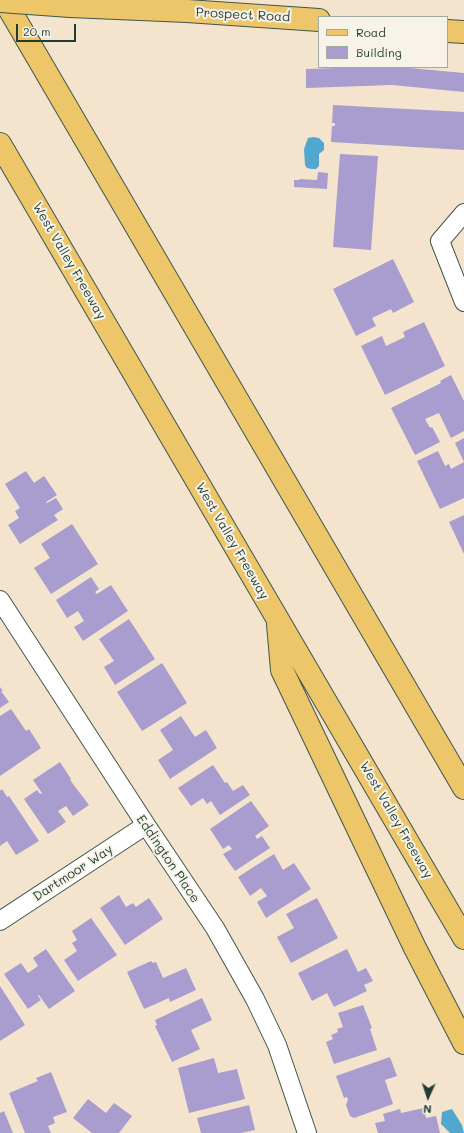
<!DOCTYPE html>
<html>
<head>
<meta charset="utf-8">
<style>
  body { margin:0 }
  #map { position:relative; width:464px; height:1133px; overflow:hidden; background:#f4e4cd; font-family:Mali,sans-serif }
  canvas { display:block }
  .legend { position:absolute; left:318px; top:16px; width:130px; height:52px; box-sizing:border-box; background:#f7f3e8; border:1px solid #a1aaa0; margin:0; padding:5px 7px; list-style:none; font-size:12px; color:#1f3d34 }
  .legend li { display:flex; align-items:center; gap:8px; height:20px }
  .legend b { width:20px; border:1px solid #a1aaa0 }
  .north { position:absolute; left:408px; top:1077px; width:40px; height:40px; -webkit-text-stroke:3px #f7f3e8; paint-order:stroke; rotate:183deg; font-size:11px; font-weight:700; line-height:16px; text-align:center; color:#1f3d34 }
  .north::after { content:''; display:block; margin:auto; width:14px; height:18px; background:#1f3d34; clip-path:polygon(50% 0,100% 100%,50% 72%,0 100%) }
  .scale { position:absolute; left:16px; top:24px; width:60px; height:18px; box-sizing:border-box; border:2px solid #1f3d34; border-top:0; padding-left:5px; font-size:12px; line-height:14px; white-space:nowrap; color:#1f3d34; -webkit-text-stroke:3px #f7f3e8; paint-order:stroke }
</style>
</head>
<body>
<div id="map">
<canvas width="464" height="1133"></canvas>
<ul class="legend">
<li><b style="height:5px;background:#ecc669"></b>Road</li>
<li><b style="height:11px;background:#a89dce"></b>Building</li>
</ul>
<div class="north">N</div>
<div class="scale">20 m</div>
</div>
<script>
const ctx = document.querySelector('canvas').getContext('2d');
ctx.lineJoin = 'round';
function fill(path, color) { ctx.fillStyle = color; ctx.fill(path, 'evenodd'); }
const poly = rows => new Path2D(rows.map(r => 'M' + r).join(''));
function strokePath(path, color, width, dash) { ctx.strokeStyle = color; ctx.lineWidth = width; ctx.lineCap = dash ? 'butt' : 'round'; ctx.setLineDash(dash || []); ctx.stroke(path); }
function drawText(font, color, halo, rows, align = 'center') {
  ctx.font = font + ' Mali,sans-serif'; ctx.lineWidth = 4; ctx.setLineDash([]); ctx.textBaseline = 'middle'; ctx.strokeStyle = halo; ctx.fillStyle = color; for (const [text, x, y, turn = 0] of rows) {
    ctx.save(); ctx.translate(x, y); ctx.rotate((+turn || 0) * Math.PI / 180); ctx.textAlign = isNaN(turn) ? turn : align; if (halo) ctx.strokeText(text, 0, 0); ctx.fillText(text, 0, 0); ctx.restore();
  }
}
fill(poly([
  [313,137,319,138,324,143,324,150,319,154,319,166,316,169,312,169,307,168,305,165,304,149,308,138],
  [452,1109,462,1125,464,1133,450,1133,441,1124,442,1112]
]), '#52a7ce');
fill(poly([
  [367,67,399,67,464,73,464,92,392,85,306,88,306,69],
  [333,105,464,112,464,150,331,142,332,126,335,126,335,123,332,123],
  [340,154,378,156,371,250,333,247],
  [318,172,328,173,327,189,294,187,294,180,299,180,300,179,317,180],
  [393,259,414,302,393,313,391,309,372,318,376,326,356,336,333,289],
  [424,322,445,366,385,395,361,346,382,336,386,346,405,337,403,332],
  [451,375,464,401,464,431,451,438,439,413,425,419,430,428,432,427,440,442,415,455,391,408,441,383,440,381],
  [464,438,464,498,440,509,417,461,438,451,445,466,449,464,451,469,464,462,455,443],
  [26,471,34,483,44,476,57,495,46,502,47,503,56,498,63,509,54,515,58,520,20,544,8,525,19,518,15,511,20,508,5,484],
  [464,515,464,554,449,522],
  [72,524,98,564,51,594,34,568,50,558,41,544],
  [91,577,99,589,95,592,97,594,111,585,128,611,83,641,74,627,84,621,78,611,67,618,56,600],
  [129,619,155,659,115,685,104,667,114,661,99,639],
  [162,663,187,703,142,731,117,692],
  [0,687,3,691,1,691,9,702,0,708],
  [11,709,26,731,29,729,41,748,0,776,0,716],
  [181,716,195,737,206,730,217,748,170,779,158,760,173,750,160,730],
  [60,762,71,779,70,780,89,805,73,816,66,806,58,811,66,822,48,834,24,799,37,790,40,794,42,793,33,780],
  [213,765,225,783,227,782,233,791,243,785,250,795,220,815,211,801,207,804,203,798,191,806,178,788],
  [2,789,7,797,9,796,39,841,16,855,7,841,0,846,0,791],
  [251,801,269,826,255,836,257,839,262,836,270,848,235,871,223,854,232,849,229,845,223,849,210,829],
  [274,854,283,870,294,863,311,889,266,918,257,902,267,896,261,888,250,896,238,877],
  [119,895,126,907,133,903,136,907,149,898,163,919,125,945,100,908],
  [317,898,338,938,291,963,277,937,294,928,286,914],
  [91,918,117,955,78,981,64,960,77,951,72,943,77,940,72,931],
  [46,949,75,991,49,1009,39,995,38,996,41,1000,28,1009,4,974,21,963,28,973,38,966,33,958],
  [347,949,358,972,366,968,373,981,364,985,367,991,334,1007,327,993,312,1001,298,973],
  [151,961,153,963,156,962,163,978,186,968,196,990,170,1002,169,998,144,1009,127,972],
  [0,986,25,1025,0,1041],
  [202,998,212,1020,191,1030,200,1049,172,1062,155,1026,157,1025,155,1020],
  [363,1005,372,1028,370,1029,377,1050,334,1064,326,1042,333,1039,331,1035,338,1032,337,1029,343,1027,338,1013],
  [390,1057,397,1076,385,1080,393,1104,354,1118,350,1116,346,1105,348,1100,347,1097,344,1098,336,1076],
  [214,1058,218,1073,237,1069,245,1099,189,1113,178,1068],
  [51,1072,67,1112,53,1117,55,1123,48,1126,51,1133,25,1133,9,1093,38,1081,36,1078],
  [88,1099,106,1113,114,1103,132,1116,119,1133,92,1133,73,1118],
  [249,1105,255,1130,241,1133,201,1133,197,1118],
  [424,1108,426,1118,436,1116,440,1133,378,1133,375,1123,385,1121,383,1114,400,1109,401,1113],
  [4,1111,13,1133,0,1133,0,1113]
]), '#a89dce');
const street = poly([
  [464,213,440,241,464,302],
  [0,600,146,825,215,928,255,999,277,1045,307,1133],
  [0,921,146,825]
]);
const primary = poly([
  [70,6,187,11,319,20],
  [447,31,464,32]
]);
const highway = poly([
  [4,0,464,788],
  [0,144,464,938],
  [278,624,282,670,415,948,464,1043]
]);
strokePath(street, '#3f564b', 20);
strokePath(primary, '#3f564b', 24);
strokePath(highway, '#3f564b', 24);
strokePath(street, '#fff', 18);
strokePath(primary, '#ecc669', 22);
strokePath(highway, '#ecc669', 22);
const primaryBridge = poly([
  [0,1,70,6]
]);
strokePath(primaryBridge, '#3f564b', 24, []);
strokePath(primaryBridge, '#ecc669', 22);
drawText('13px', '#1f3d34', '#f7f3e8', [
  ["Prospect Road",243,15,3],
  ["West Valley Freeway",69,261,60],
  ["West Valley Freeway",232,541,60],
  ["West Valley Freeway",396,820,60],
  ["Eddington Place",168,859,56],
  ["Dartmoor Way",73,873,-33]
]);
</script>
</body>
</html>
